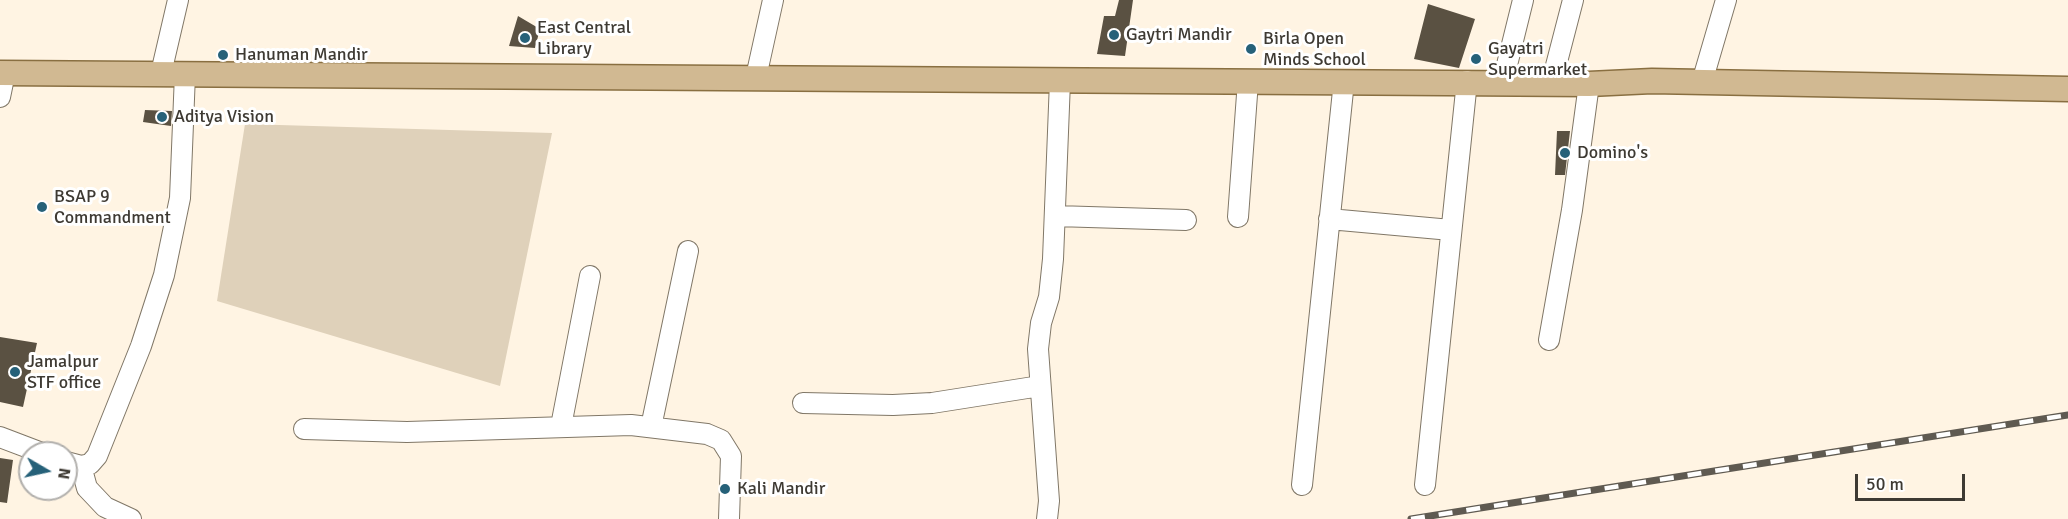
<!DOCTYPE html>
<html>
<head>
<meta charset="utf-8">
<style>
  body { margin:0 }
  #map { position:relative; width:2068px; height:519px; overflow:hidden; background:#fff4e3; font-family:Signika,sans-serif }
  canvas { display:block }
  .north { position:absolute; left:18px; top:441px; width:60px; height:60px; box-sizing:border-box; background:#fff; border:2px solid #b2b0ad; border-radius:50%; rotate:99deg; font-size:16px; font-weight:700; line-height:24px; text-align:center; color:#3e3a33 }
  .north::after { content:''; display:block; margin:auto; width:21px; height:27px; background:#266179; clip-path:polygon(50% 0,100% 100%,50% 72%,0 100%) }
  .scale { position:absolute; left:1855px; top:474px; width:110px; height:27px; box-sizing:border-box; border:3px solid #3e3a33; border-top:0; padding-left:8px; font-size:18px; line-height:21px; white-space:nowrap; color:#3e3a33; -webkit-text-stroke:4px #fff; paint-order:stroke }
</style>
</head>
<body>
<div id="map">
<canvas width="2068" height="519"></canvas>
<div class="north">N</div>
<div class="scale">50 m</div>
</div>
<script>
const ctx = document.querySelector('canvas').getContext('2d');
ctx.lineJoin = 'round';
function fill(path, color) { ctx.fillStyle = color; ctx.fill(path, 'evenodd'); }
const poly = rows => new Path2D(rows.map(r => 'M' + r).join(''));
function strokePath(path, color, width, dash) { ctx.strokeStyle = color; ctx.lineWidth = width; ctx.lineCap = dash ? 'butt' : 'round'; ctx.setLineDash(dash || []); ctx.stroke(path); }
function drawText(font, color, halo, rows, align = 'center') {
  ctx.font = font + ' Signika,sans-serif'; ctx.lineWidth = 6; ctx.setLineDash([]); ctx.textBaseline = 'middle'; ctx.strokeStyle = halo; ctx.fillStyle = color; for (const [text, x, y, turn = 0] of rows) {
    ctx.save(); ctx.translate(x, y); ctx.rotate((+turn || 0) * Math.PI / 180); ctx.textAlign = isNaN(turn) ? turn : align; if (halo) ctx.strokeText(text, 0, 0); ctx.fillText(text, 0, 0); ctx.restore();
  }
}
fill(poly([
  [245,124,552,133,500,386,217,301]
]), '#dfd1ba');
fill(poly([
  [1119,0,1133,0,1125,56,1097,54,1104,16,1115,16],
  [1428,4,1475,19,1459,68,1414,59],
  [518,16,540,29,535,48,509,46],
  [145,110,172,111,171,126,143,122],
  [1557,131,1570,131,1565,175,1555,175],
  [0,337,37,343,23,407,0,402],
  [0,458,13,460,7,503,0,502]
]), '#5a5142');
const minor = poly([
  [161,73,178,0],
  [756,77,773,0],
  [1503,81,1523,0],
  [1552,81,1573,0],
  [1702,82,1726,0],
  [0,97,5,73],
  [1056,216,1186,220],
  [1238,217,1248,81],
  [1329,219,1451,230],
  [1549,340,1572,210,1589,84],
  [803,403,893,405,932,403,1040,386],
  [561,426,590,276],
  [651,427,688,251],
  [304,429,407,432,631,425,707,434,721,440,731,456,729,519],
  [0,437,42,453],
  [66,462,81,466,90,464,97,456,141,346,164,275,180,198,185,74],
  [81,466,87,488,105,507,131,519],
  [1302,485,1344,81],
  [1425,485,1467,81],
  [1047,519,1049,501,1038,349,1041,323,1049,297,1053,259,1060,81]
]);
const major = poly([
  [0,73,1589,84,1652,81,2068,89]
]);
strokePath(minor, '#807767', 22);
strokePath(major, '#896f41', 27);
strokePath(minor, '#fff', 20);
strokePath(major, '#d1b992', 24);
const rail = poly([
  [1411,519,2068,415]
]);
strokePath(rail, '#5f5a51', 7);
strokePath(rail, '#fff', 4.5, [14]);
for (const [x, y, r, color] of [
  [1114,35,6,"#266179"],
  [525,38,6,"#266179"],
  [1251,49,6,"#266179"],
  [223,55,6,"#266179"],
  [1476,59,6,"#266179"],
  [162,117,6,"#266179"],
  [1565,153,6,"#266179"],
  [42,207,6,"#266179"],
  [15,372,6,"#266179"],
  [725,489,6,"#266179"]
]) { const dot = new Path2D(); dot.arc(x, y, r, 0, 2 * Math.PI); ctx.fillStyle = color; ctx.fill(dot); strokePath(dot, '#fff', 2); }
drawText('18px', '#3e3a33', '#fff', [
  ["East Central",537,28],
  ["Library",537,49],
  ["Gaytri Mandir",1126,35],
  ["Birla Open",1263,39],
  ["Minds School",1263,60],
  ["Gayatri",1488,49],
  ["Supermarket",1488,70],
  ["Hanuman Mandir",235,55],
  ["Aditya Vision",174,117],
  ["Domino's",1577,153],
  ["BSAP 9",54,197],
  ["Commandment",54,218],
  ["Jamalpur",27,362],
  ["STF office",27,383],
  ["Kali Mandir",737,489]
], 'left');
</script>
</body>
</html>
